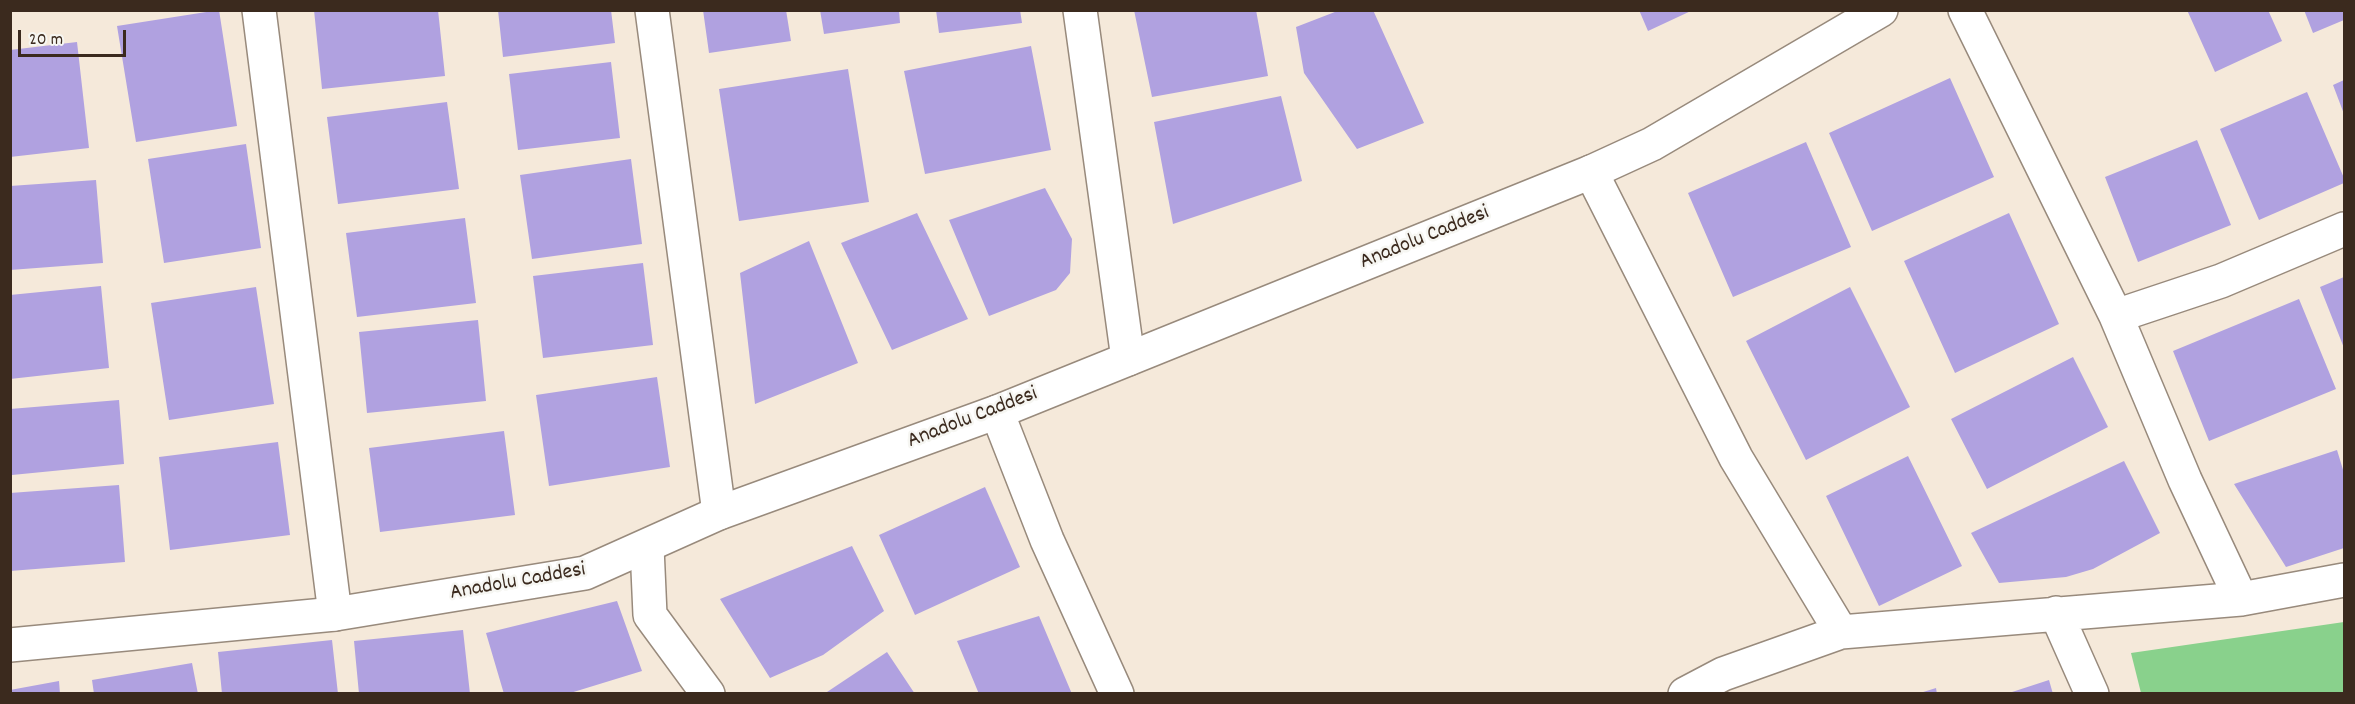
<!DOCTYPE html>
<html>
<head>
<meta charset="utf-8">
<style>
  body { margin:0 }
  #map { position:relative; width:2355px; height:704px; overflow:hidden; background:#f5e9da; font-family:Dekko,sans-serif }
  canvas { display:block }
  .frame { position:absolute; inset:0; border:12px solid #3b2a1e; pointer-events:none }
  .scale { position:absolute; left:18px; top:30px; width:108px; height:27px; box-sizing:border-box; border:3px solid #3b2a1e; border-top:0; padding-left:8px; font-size:18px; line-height:21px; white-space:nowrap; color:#3b2a1e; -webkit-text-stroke:4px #f6f6f2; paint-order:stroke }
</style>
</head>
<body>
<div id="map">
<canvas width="2355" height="704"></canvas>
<div class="frame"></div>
<div class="scale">20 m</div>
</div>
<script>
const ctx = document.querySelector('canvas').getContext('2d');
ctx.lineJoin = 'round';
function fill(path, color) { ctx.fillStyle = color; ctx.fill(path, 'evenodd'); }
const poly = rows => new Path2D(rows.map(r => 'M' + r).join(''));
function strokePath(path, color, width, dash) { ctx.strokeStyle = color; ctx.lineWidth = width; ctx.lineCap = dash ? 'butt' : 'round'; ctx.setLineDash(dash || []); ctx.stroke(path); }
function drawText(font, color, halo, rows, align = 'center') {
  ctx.font = font + ' Dekko,sans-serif'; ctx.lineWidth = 5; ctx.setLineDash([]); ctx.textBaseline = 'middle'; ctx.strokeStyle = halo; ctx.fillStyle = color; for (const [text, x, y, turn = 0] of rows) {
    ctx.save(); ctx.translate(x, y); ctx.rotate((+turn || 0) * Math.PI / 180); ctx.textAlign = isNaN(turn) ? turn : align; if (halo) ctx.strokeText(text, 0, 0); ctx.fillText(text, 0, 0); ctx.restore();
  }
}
fill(poly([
  [2344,622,2344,693,2141,693,2131,653]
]), '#89d18c');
fill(poly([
  [219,10,237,126,136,142,117,26],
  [314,10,438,10,445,76,322,89],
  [498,10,611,10,615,43,503,57],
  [703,10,786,10,791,41,709,53],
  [820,10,899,10,900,23,824,34],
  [936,10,1020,10,1022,23,939,33],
  [1134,10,1256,10,1268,76,1152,97],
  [1340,10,1373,10,1424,123,1357,149,1304,73,1296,27],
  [1639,10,1693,10,1648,31],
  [2187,10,2268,10,2282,41,2215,72],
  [2304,10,2344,10,2344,20,2313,33],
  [77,42,89,148,10,157,10,50],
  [1031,46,1051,150,925,174,904,71],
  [611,62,620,138,518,150,509,74],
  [848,69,869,202,739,221,719,89],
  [1950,78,1994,177,1872,231,1829,133],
  [2344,80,2344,114,2333,85],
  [2307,92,2344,178,2344,183,2259,220,2220,129],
  [1281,96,1302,181,1173,224,1154,122],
  [447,102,459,189,338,204,327,117],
  [2197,140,2231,225,2138,262,2105,177],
  [1806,142,1851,247,1733,297,1688,193],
  [246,144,261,248,164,263,148,159],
  [631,159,642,244,532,259,520,175],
  [96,180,103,263,10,270,10,186],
  [1045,188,1072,239,1070,273,1056,290,989,316,949,220],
  [917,213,968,319,892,350,841,243],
  [2009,213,2059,324,1955,373,1904,261],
  [465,218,476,303,357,317,346,233],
  [809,241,858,363,755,404,740,273],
  [643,263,653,345,543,358,533,276],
  [2344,277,2344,348,2320,287],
  [101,286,109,368,10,379,10,295],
  [256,287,274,404,169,420,151,303],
  [1850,287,1910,407,1806,460,1746,341],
  [2299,299,2336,389,2209,441,2173,351],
  [478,320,486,401,367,413,359,332],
  [2073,357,2108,427,1987,489,1951,419],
  [657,377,670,467,549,486,536,395],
  [119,400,124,464,12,475,10,409],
  [504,431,515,515,380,532,369,448],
  [278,442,290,535,170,550,159,457],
  [2337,450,2344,473,2344,548,2286,567,2234,484],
  [1908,456,1962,566,1879,606,1826,496],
  [2124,461,2160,533,2093,569,2066,577,1999,583,1971,533],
  [119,485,125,562,10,571,10,493],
  [985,487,1020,567,915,615,879,535],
  [852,546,884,611,823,655,770,678,720,599],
  [617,601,642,671,567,694,504,694,486,633],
  [1039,616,1072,694,979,694,957,641],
  [463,630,470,694,359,694,354,641],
  [332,640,338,694,222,694,218,652],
  [887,652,915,694,824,694],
  [192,663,198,694,94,694,92,680],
  [2049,680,2053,694,2009,694,2009,693],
  [59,681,60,694,10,694,10,690],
  [1936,688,1937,694,1920,694,1920,693]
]), '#b0a1e0');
const minor = poly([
  [259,10,335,614],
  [652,10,719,513],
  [1080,10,1128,359],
  [1965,10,2116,316,2185,480,2241,599],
  [1591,172,1736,458,1841,632],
  [2116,316,2221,281,2344,229],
  [997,412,1047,540,1117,694],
  [647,547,650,615,708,694],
  [2056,613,2092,694],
  [1685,694,1723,674,1841,632,2241,599,2344,580]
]);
const tertiary = poly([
  [10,645,335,614,585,573,719,513,997,412,1591,172,1652,144,1881,10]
]);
strokePath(minor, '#988a7c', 36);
strokePath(tertiary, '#988a7c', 36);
strokePath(minor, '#fff', 33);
strokePath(tertiary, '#fff', 33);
drawText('22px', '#3b2a1e', '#f6f6f2', [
  ["Anadolu Caddesi",1425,239,-22],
  ["Anadolu Caddesi",973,419,-21],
  ["Anadolu Caddesi",518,583,-10]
]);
</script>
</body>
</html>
